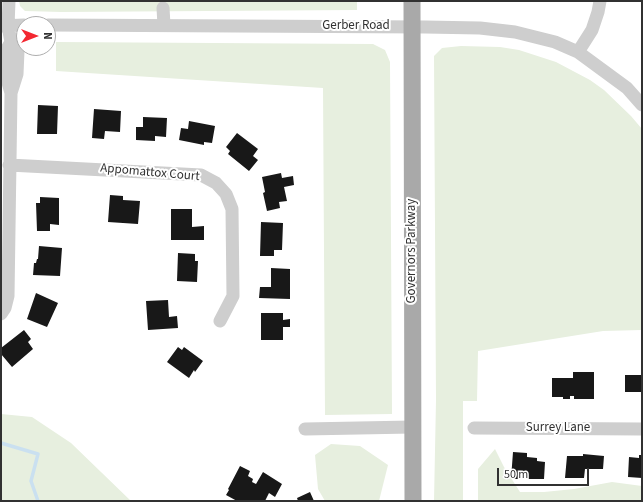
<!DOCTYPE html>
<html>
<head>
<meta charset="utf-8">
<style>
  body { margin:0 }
  #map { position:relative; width:643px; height:502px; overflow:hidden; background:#fff; font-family:"Source Sans 3",sans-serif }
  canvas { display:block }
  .frame { position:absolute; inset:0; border:2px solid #313131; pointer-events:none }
  .north { position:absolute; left:16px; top:16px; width:40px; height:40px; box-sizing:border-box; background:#fff; border:1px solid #adadad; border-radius:50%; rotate:90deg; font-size:11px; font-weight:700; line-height:16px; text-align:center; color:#313131 }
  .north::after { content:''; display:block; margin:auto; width:14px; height:18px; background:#f32831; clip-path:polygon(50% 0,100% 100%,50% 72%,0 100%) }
  .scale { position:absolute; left:497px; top:468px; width:92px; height:18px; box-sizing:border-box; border:2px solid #313131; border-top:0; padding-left:5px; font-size:12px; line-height:14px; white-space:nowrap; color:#313131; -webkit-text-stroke:3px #fff; paint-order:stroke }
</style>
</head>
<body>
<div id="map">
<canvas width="643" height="502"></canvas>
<div class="frame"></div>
<div class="north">N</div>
<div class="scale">50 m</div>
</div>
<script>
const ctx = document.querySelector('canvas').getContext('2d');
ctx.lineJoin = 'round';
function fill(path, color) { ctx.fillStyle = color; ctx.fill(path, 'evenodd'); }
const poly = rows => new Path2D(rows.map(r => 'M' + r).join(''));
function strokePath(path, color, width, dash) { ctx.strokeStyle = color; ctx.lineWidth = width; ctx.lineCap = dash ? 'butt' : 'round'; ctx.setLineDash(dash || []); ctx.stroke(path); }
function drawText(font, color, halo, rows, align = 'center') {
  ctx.font = font + ' "Source Sans 3",sans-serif'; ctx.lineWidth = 4; ctx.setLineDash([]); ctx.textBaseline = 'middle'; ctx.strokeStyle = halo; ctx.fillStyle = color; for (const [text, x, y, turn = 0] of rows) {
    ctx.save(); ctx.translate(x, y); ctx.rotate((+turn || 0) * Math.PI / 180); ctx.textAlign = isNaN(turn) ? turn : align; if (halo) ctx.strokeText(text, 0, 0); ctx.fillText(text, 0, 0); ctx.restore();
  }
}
fill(poly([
  [19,1,357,1,357,10,61,12,25,11,20,6],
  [56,42,373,44,385,50,390,62,392,414,325,415,323,88,56,71],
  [461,46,500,47,519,50,556,62,590,80,604,90,631,116,642,129,642,330,603,331,478,351,477,401,463,401,463,501,434,501,436,400,434,56,442,48],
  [1,414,32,417,71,443,131,501,1,501],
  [331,444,360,446,388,465,379,501,325,501,318,489,315,455],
  [495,449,504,467,520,492,544,492,574,489,612,482,642,486,642,501,478,501,478,469]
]), '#e7efdf');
strokePath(poly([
  [1,443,38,454,31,481,38,501]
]), '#cae0f0', 3.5);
fill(poly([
  [38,105,58,106,57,134,37,134],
  [94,109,121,111,120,132,105,131,104,139,92,138],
  [143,117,167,118,166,137,155,136,155,141,136,140,136,127,143,127],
  [189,121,215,126,212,143,204,142,204,145,179,140,181,128,188,129],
  [237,133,258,149,253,156,258,160,249,171,228,154,230,151,226,147],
  [281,173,282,178,293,176,294,185,284,187,287,201,279,202,280,208,267,211,263,193,265,192,262,177],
  [110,195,123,196,123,200,140,201,138,224,108,222],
  [40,197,59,198,59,225,50,224,50,231,37,231,36,203,40,203],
  [171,209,192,209,192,227,204,226,204,240,171,240],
  [261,222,283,223,282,250,274,250,274,256,260,256],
  [39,246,62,248,60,276,33,275,34,263,36,263,37,259,38,259],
  [178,253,195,254,195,261,198,261,197,282,177,281],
  [271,268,290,269,290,299,259,298,260,287,271,287],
  [36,293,58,303,47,327,27,319],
  [168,300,169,317,177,316,178,328,148,330,146,301],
  [261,313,283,313,283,320,290,319,290,327,283,327,283,340,261,340],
  [24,330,31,339,28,342,33,349,12,367,1,354,1,348],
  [178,347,182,350,184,347,203,361,195,372,194,370,189,378,167,362],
  [573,372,594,372,594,399,574,399,574,396,570,396,570,399,563,399,563,397,552,397,552,378,573,378],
  [625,375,642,375,642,392,625,392],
  [513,452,527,453,527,457,537,458,537,461,545,462,544,479,511,479],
  [583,454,604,456,603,469,585,469,584,478,565,478,567,456,583,456],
  [639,455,642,455,642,478,628,477,629,457,639,458],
  [240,466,250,471,248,476,253,479,252,482,256,484,263,472,282,484,275,497,269,493,265,501,237,501,226,495,229,490,228,489],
  [310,492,314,501,298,501,297,498]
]), '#181818');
strokePath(poly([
  [163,8,164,25],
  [48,25,425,27,480,28,515,32,555,42,578,52,627,88,642,105],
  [1,26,24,25],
  [578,52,592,30,598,12,600,1],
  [11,93,5,72,5,52,11,42],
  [9,165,201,175,216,183,226,194,232,209,233,296,220,321],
  [1,314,5,308,8,296,11,93,17,74,18,51,11,42,8,26,9,1],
  [474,428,642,429],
  [305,429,412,427]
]), '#cecece', 13);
strokePath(poly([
  [412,1,413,501]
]), '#a9a9a9', 17);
drawText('13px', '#313131', '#fff', [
  ["Gerber Road",356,26],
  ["Appomattox Court",150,173,5],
  ["Governors Parkway",412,251,-90],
  ["Surrey Lane",558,428]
]);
</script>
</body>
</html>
